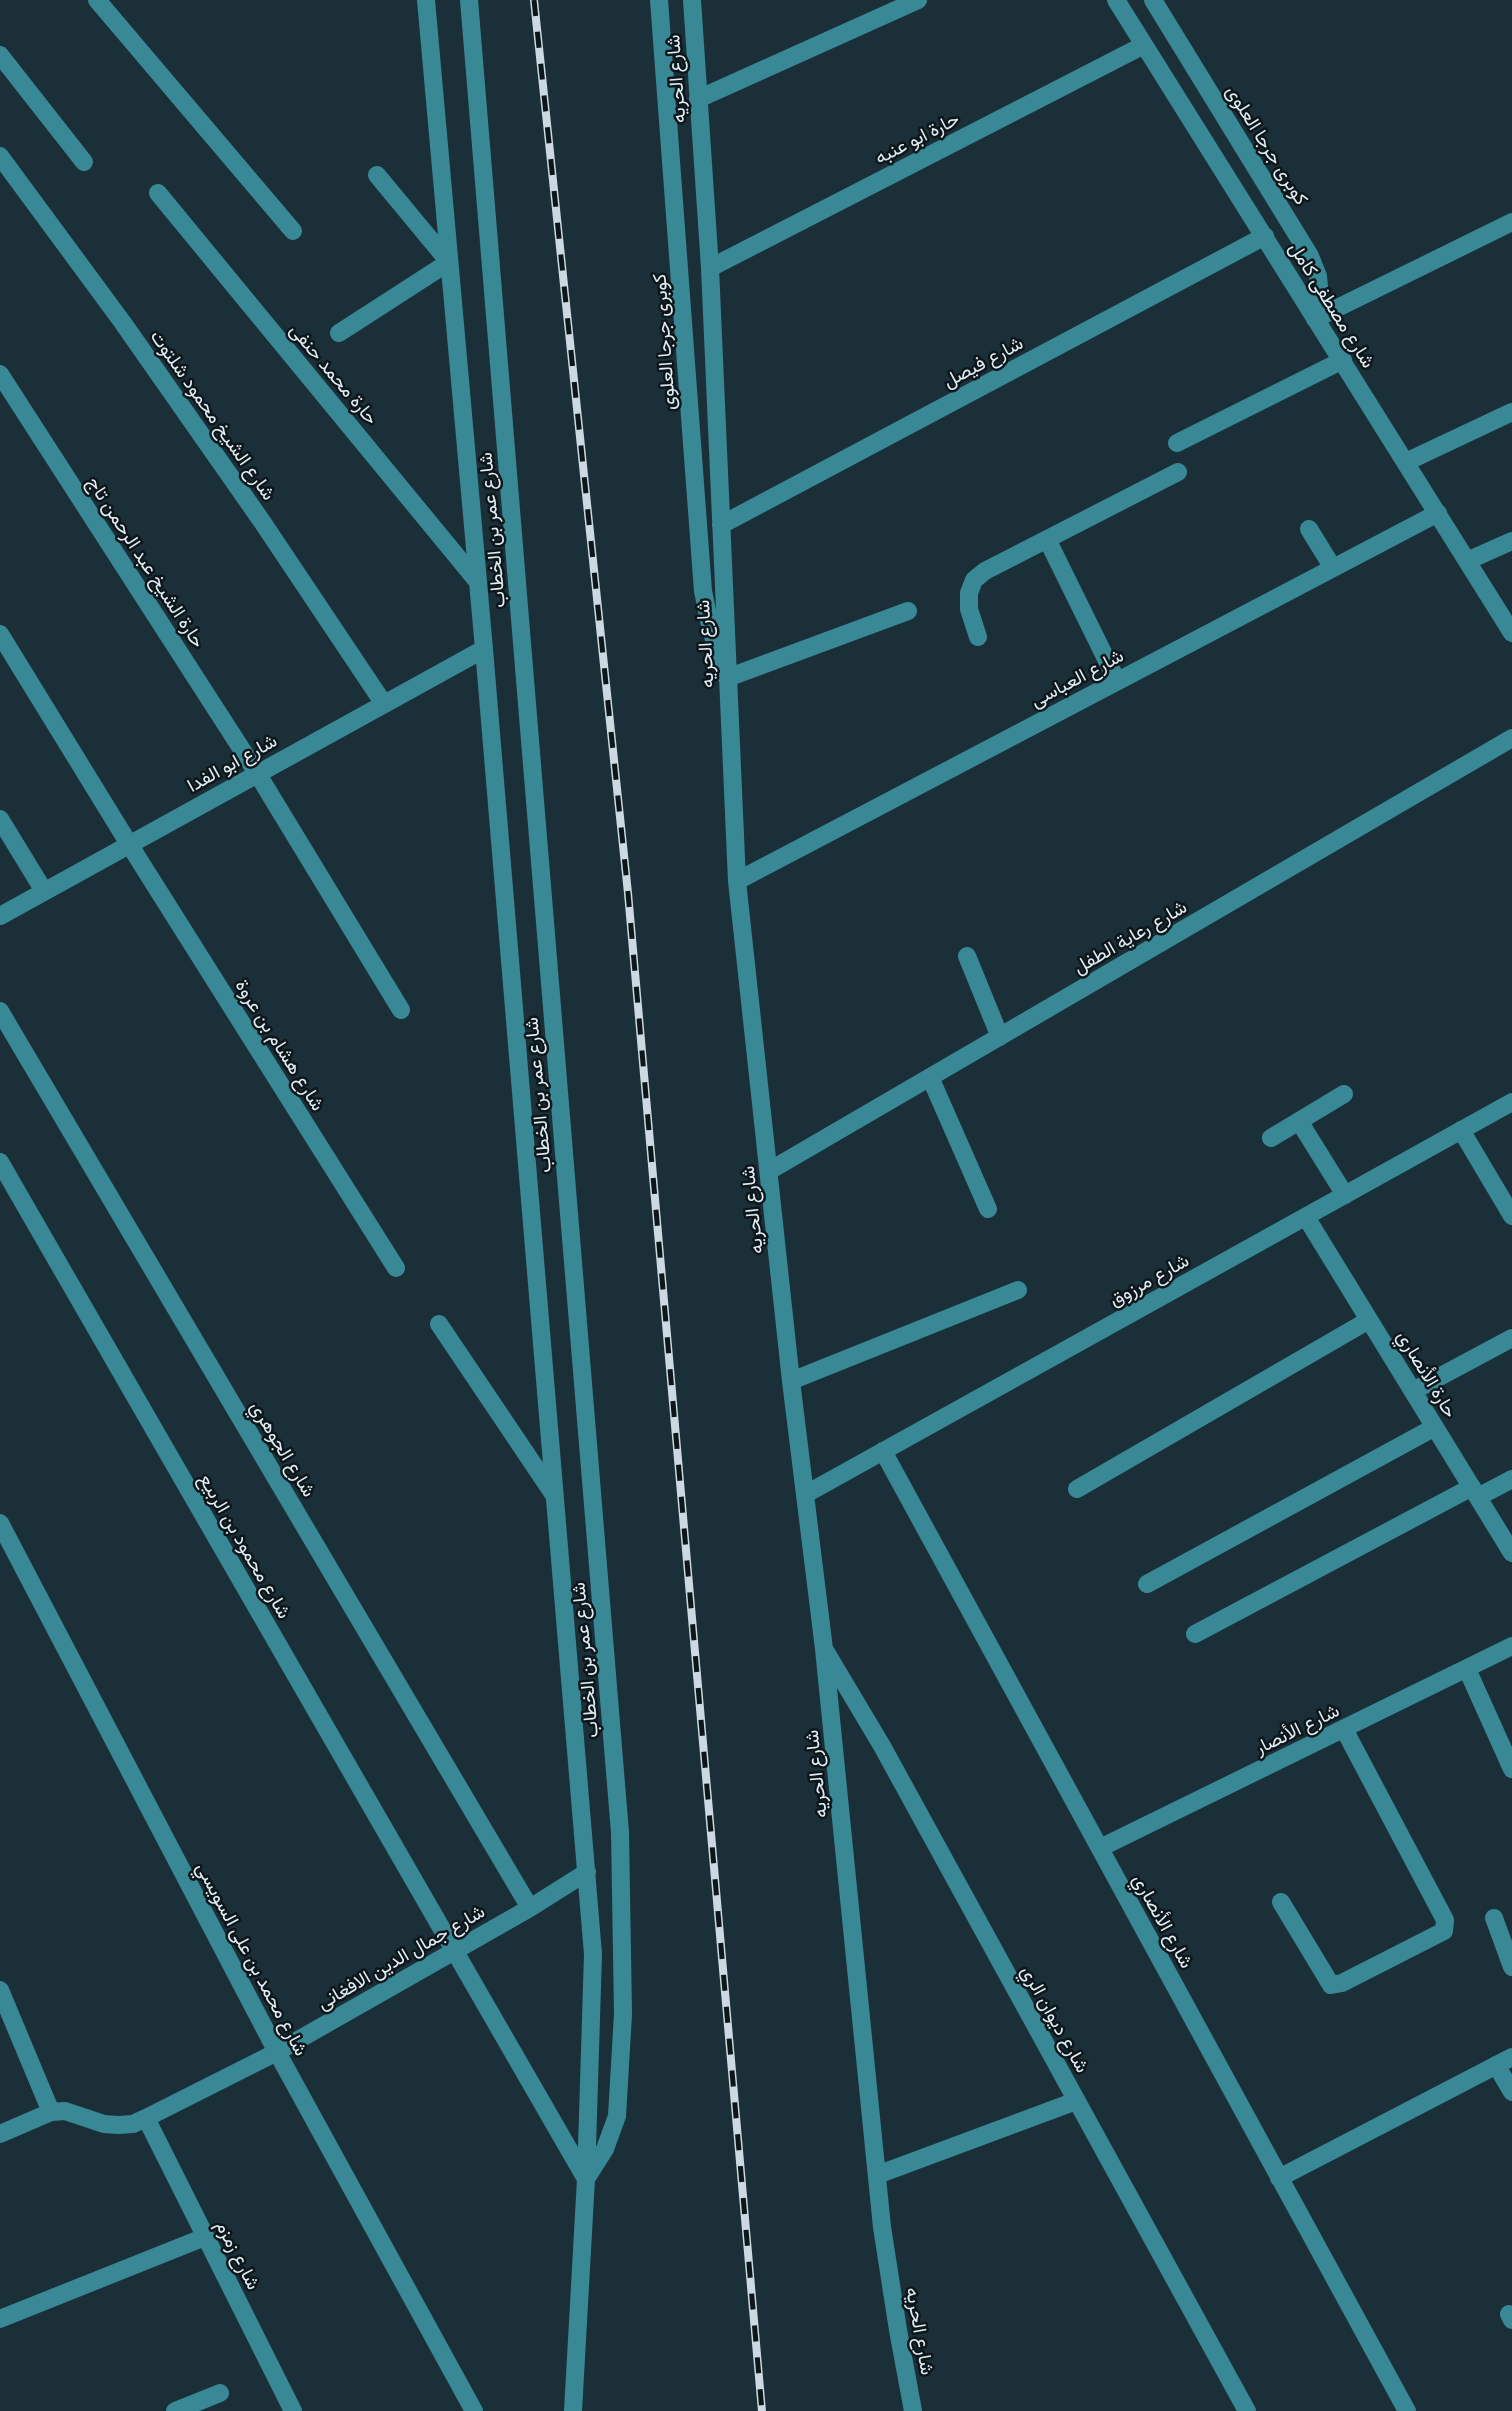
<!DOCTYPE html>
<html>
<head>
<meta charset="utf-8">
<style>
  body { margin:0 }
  canvas { display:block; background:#1b2f39 }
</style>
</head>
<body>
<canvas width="1512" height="2411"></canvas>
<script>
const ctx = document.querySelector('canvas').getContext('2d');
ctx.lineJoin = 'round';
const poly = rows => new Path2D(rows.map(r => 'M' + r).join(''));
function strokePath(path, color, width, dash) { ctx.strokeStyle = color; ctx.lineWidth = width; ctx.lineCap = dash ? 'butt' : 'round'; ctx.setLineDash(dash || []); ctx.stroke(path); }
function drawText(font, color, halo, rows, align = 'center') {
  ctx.font = font + ' Ubuntu,Vazirmatn,sans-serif'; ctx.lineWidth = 5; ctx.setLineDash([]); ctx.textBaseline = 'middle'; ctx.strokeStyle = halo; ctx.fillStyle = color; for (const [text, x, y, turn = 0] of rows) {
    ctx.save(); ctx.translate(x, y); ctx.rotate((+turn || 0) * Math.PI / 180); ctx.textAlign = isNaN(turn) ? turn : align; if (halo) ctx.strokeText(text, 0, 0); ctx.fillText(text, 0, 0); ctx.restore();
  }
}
strokePath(poly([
  [97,0,293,231],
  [426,0,484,649,593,1954,586,2179,573,2411],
  [469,0,620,1832,623,2014,617,2116,605,2149,586,2179],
  [659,0,703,591,711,630,727,678,908,611],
  [692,0,710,268,737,881,791,1381,824,1649,882,2227,898,2330,913,2411],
  [1116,0,1512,633],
  [1153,0,1310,256,1318,276,1320,299,1315,319],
  [0,55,84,162],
  [698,99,918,0],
  [0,156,123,323,263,523,384,704],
  [158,193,478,582],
  [710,268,1144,45],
  [1315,319,1512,222],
  [339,333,449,262,377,175],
  [0,374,257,773,401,1010],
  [1177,443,1343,360],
  [1406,462,1512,412],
  [721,525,1265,236],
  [1309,529,1333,568],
  [1047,539,1117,681],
  [1467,561,1512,541],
  [0,634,129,844,396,1268],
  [978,637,969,609,969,593,974,580,985,571,1178,472],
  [0,819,44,891],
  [737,881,1438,513],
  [0,916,484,649],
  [967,956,1000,1037],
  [0,1011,530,1908],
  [930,1077,988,1209],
  [1299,1121,1345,1195],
  [1461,1130,1512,1216],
  [1271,1138,1344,1094],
  [0,1162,586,2179],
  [769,1171,1512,738],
  [1306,1217,1512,1553],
  [439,1324,554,1495],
  [791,1381,1018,1290],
  [1413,1391,1512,1338],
  [883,1451,1407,2411],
  [1077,1489,1369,1320],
  [806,1494,1512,1102],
  [1478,1497,1512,1479],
  [0,1523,277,2052,474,2411],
  [1147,1584,1435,1427],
  [1195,1634,1472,1487],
  [826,1652,882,1746,1247,2411],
  [1467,1669,1512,1769],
  [1100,1848,1512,1646],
  [1281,1902,1331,1985,1342,1983,1444,1931,1445,1920,1344,1729],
  [1494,1918,1512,1967],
  [0,1990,51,2112],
  [1496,2065,1512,2092],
  [146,2118,293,2411],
  [0,2134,51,2112,65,2111,104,2124,118,2125,133,2124,146,2118,277,2052,530,1908,587,1872],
  [877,2175,1076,2101],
  [1279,2178,1512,2057],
  [1509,2314,1512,2320],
  [0,2319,205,2237],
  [175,2411,220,2393]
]), '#388995', 18);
const rail = poly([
  [534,0,628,893,762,2411]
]);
strokePath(rail, '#ccd9e0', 8);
strokePath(rail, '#0d161a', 5, [16]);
drawText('19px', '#e0edf3', '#0d161a', [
  ["شارع الحريه",676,79,-94],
  ["حارة ابو عنبه",917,138,-27],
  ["كوبرى جرجا العلوى",1267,145,58],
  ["شارع مصطفى كامل",1332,305,58],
  ["كوبرى جرجا العلوى",664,342,-94],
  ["شارع فيصل",983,362,-28],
  ["حارة محمد حنفى",334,374,50],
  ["شارع الشيخ محمود شلتوت",213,415,55],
  ["شارع عمر بن الخطاب",492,530,-95],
  ["حارة الشيخ عبد الرحمن تاج",146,562,57],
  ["شارع الحريه",705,644,-93],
  ["شارع العباسى",1077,678,-28],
  ["شارع ابو الفدا",232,763,-29],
  ["شارع رعاية الطفل",1130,937,-30],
  ["شارع هشام بن عروة",280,1045,58],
  ["شارع عمر بن الخطاب",538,1095,-95],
  ["شارع الحريه",752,1210,-96],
  ["شارع مرزوق",1149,1280,-29],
  ["حارة الأنصاري",1427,1374,59],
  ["شارع الجوهري",283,1449,59],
  ["شارع محمود بن الربيع",245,1546,60],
  ["شارع عمر بن الخطاب",585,1660,-95],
  ["شارع الأنصار",1297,1729,-26],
  ["شارع الحريه",816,1774,-96],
  ["شارع الأنصاري",1163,1921,61],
  ["شارع جمال الدين الافغانى",401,1957,-30],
  ["شارع محمد بن على السويسي",252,1959,62],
  ["شارع ديوان الري",1055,2019,61],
  ["شارع زمزم",238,2255,63],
  ["شارع الحريه",920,2331,80]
]);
</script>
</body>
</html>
